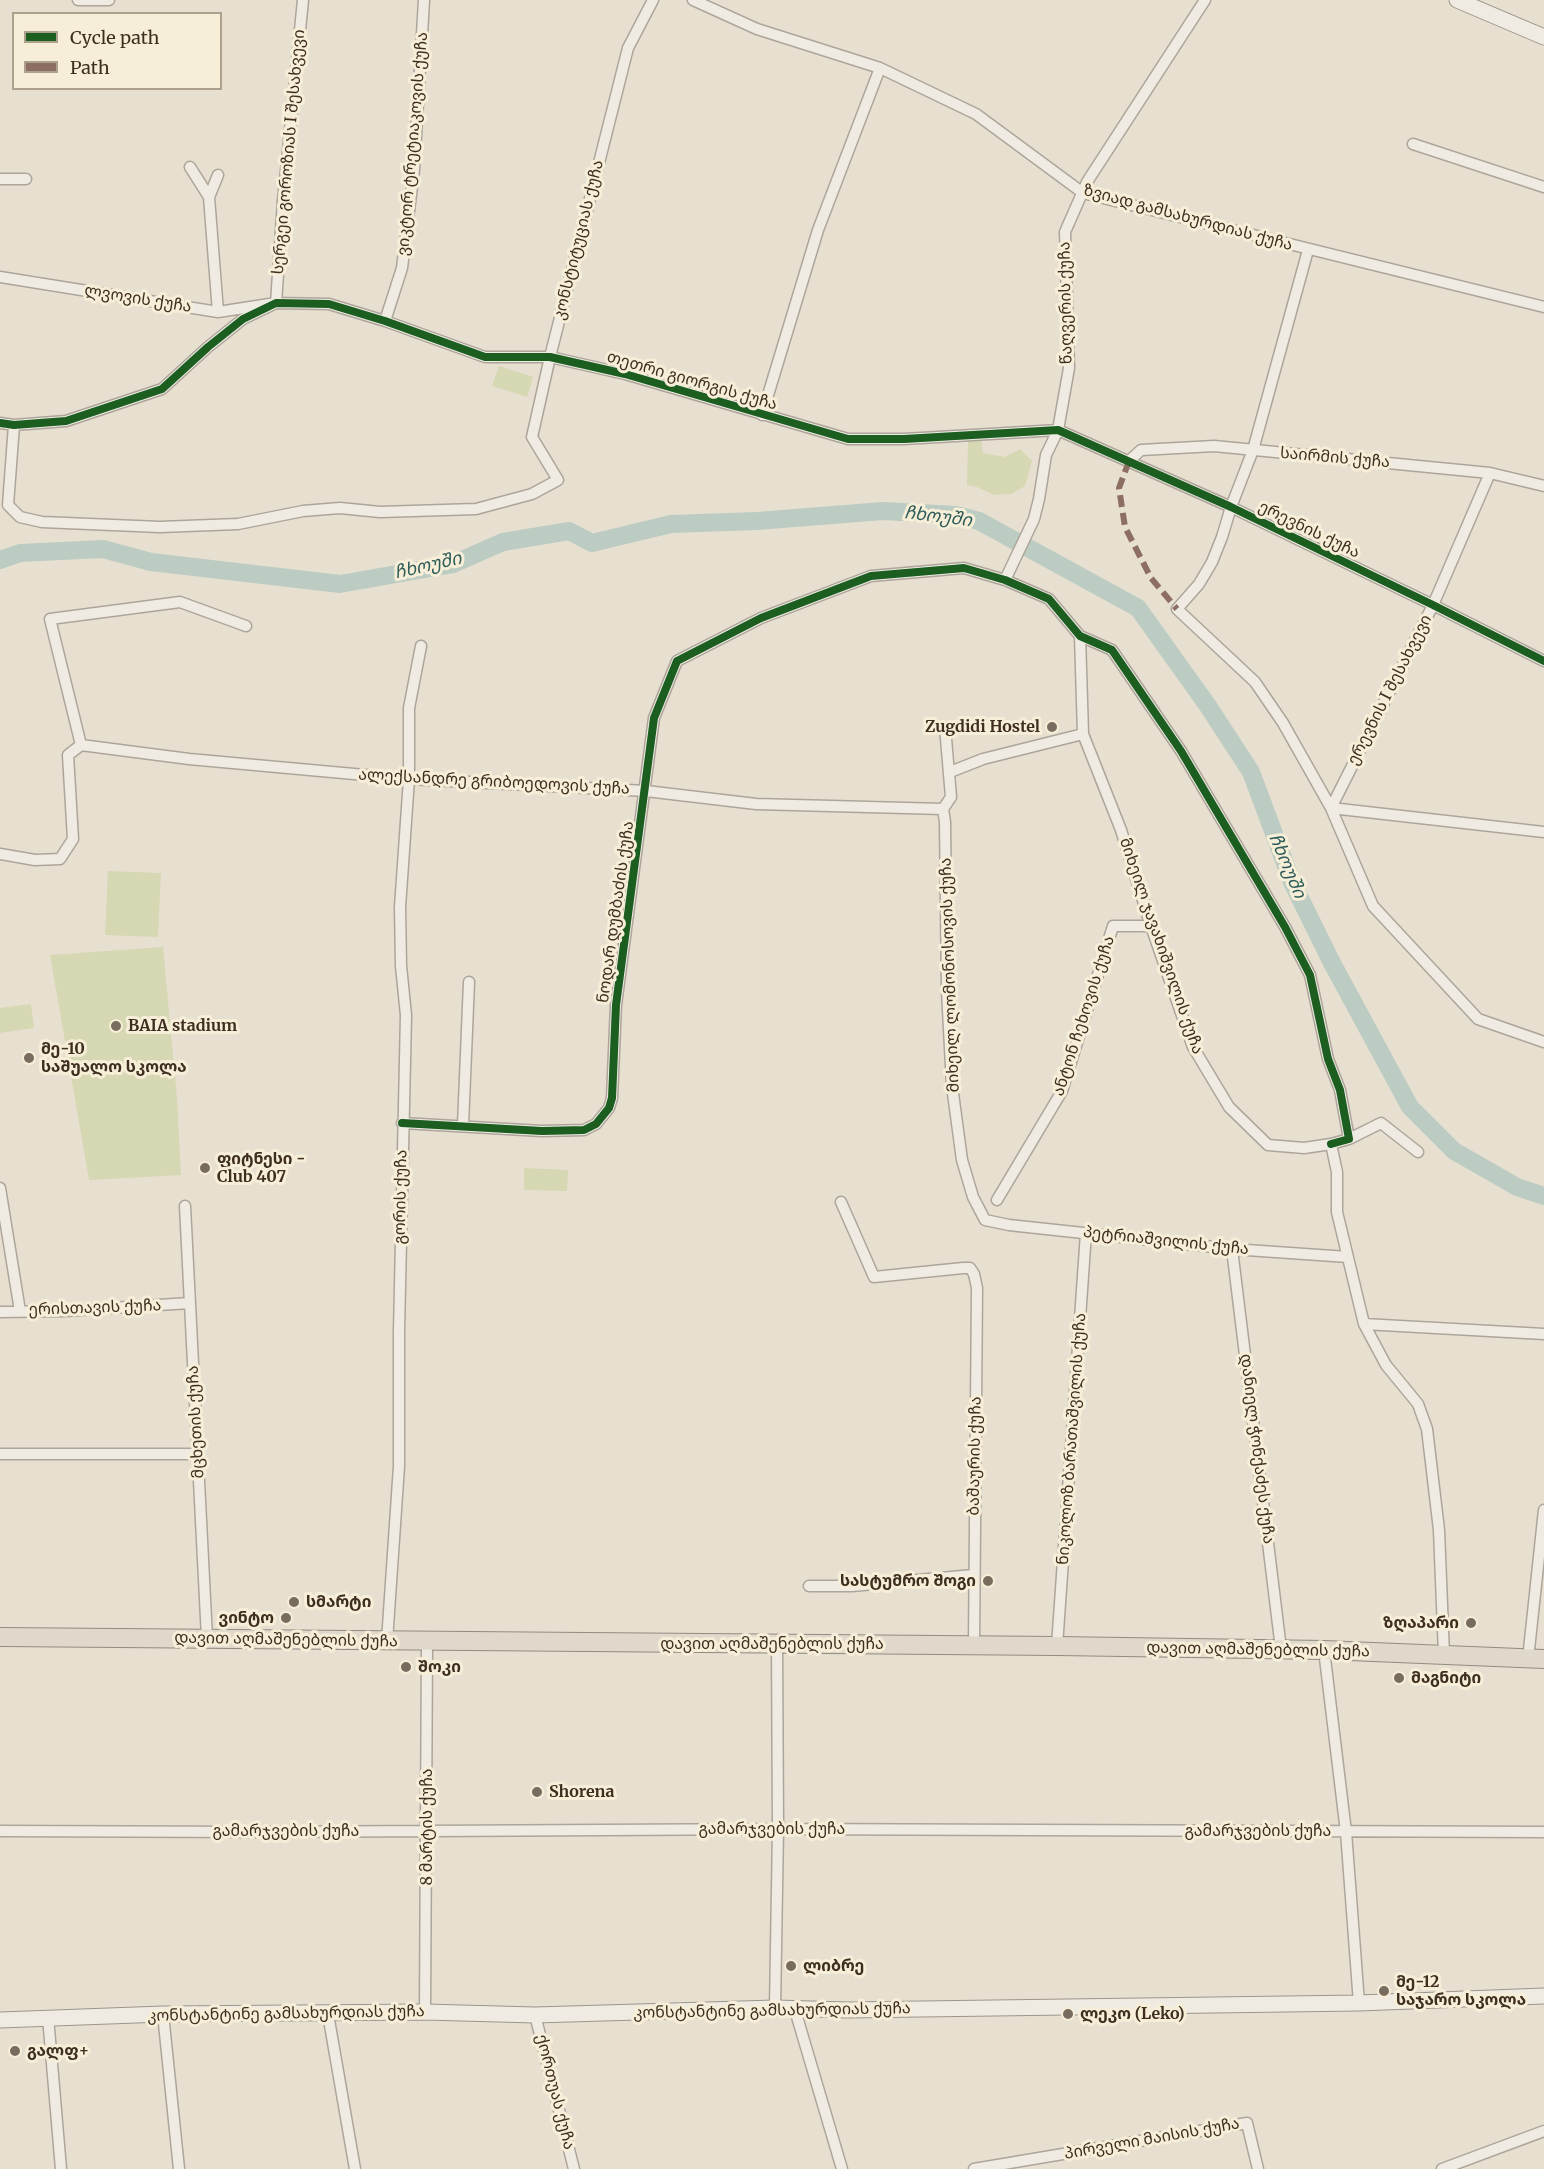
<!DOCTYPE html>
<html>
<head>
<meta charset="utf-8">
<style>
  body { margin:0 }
  #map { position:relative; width:1544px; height:2169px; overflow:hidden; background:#e7e0d1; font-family:Merriweather,serif }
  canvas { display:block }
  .legend { position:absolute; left:12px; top:12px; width:210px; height:78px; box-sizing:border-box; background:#f7eed8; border:2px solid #ada18e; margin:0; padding:8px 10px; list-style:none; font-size:18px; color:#3d2e20 }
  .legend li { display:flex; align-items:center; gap:12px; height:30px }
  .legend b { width:30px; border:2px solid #ada18e }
</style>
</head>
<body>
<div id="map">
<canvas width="1544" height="2169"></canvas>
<ul class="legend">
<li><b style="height:8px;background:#1b5e20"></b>Cycle path</li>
<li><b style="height:8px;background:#8d6e63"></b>Path</li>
</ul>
</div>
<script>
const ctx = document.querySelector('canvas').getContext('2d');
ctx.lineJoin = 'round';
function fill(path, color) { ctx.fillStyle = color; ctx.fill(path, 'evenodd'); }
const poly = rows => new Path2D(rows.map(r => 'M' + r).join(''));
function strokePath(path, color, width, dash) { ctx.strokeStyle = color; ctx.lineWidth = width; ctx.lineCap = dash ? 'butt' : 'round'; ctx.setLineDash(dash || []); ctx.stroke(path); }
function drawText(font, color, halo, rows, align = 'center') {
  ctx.font = font + ' Merriweather,"Noto Sans Georgian",serif'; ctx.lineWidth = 6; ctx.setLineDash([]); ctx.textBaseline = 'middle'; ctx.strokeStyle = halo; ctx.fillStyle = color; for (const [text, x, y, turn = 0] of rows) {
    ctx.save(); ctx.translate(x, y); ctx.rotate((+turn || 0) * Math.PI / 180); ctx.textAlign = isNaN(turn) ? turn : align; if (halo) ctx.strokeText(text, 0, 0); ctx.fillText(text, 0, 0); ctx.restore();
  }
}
fill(poly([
  [499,366,533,377,527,397,492,386],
  [981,440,983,453,1005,457,1020,449,1032,461,1025,486,1011,494,994,495,977,487,967,485,968,441],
  [108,871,161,873,158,937,105,935],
  [163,947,177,1098,181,1175,89,1180,50,955],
  [31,1004,34,1028,0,1033,0,1008],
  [524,1168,568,1170,567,1191,524,1190]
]), '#d6d7b3');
strokePath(poly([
  [0,560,20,553,103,549,151,562,340,584,453,564,503,542,569,531,592,543,671,524,757,521,883,511,956,515,979,521,1138,608,1208,706,1251,772,1292,882,1332,963,1410,1107,1454,1151,1517,1187,1544,1196]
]), '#bcccc2', 18);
const minor = poly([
  [78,0,109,0],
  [693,0,757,29,880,68,976,114,1083,193,1544,307],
  [1413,144,1544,187],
  [190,167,209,197],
  [218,175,209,197,218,312],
  [0,179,26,179],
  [1308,250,1253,450,1231,507,1222,537,1212,562,1199,584,1177,609,1255,682,1283,723,1331,808,1373,906,1478,1019,1544,1042],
  [0,277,218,312,276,303,283,201,303,0],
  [385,321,402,268,414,170,424,0],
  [762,415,818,230,880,68],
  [0,423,14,425,66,421,162,389,208,347,243,319,276,303,329,304,385,321,485,357,550,357,625,374,848,439,904,439,1058,430,1231,507,1433,605,1544,661],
  [14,425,8,505,20,517,42,522,160,527,238,524,303,511,340,508,380,512,476,509,532,494,558,480,532,437,550,357,628,48,653,0],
  [1129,461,1141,450,1214,446,1490,473,1544,486],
  [1490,473,1433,605,1331,808,1544,832],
  [1005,580,1034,519,1039,499,1046,455,1058,430,1069,368,1065,232,1087,182,1205,0],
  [1080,636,1083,734,1121,830,1151,926,1193,1047,1229,1107,1268,1145,1304,1148,1331,1144,1337,1172,1337,1212,1364,1324,1386,1365,1418,1404,1427,1429,1439,1530,1444,1655],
  [945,727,951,797,943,809,945,822,947,991,952,1086,962,1160,973,1197,985,1220,1009,1225,1232,1249,1348,1257],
  [81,745,189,759,409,779,646,791,756,804,943,809],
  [81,745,50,619,180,602,246,626],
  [950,772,983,759,1083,734],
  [0,854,35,860,60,859,73,839,68,755,81,745],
  [402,1123,542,1131,584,1130,596,1124,609,1108,612,1098,616,1005,654,718,677,661,761,618,871,576,964,568,1005,580,1049,599,1080,636,1112,650,1181,751,1285,927,1310,975,1328,1059,1340,1090,1349,1139,1331,1144],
  [463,1125,469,982],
  [1349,1139,1381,1123,1418,1152],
  [0,1188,20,1311],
  [997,1200,1062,1091,1113,926,1151,926],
  [841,1202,874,1277,963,1268,970,1268,974,1274,977,1288,974,1645],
  [185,1206,207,1638],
  [1232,1249,1281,1649],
  [0,1312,64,1311,190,1303],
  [1364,1324,1544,1334],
  [0,1454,198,1454],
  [809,1586,852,1586,973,1575],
  [387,1641,399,1466,399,1331,406,1015,401,966,400,907,409,779,409,708,421,646],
  [1057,1646,1086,1233],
  [1324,1650,1346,1832,1359,2003],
  [1528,1659,1544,1510],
  [0,1831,255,1832,778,1829,1544,1832],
  [775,2008,778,1829,777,1643],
  [795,2010,842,2169],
  [425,2012,427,1641],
  [163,2014,179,2169],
  [328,2014,355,2169],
  [535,2015,574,2169],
  [48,2017,61,2169],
  [974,2169,1247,2123,1258,2169],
  [1442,2169,1544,2131]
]);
const secondary = poly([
  [1457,0,1544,37],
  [0,2020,163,2014,425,2012,535,2015,775,2008,848,2010,1359,2003,1544,1996]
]);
const trunk = poly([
  [0,1637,1057,1646,1324,1650,1544,1659]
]);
strokePath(minor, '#ada599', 13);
strokePath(secondary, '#9c958a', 17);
strokePath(trunk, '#928b80', 20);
strokePath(minor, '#efebe3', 10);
strokePath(secondary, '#efebe3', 15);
strokePath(trunk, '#e0d9cb', 18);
strokePath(poly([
  [1129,461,1119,488,1125,527,1151,578,1177,609]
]), '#8d6e63', 6, [12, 6]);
strokePath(poly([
  [0,423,14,425,66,421,162,389,208,347,243,319,276,303,329,304,385,321,485,357,550,357,625,374,848,439,904,439,1058,430,1231,507,1433,605,1544,661],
  [402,1123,542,1131,584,1130,596,1124,609,1108,612,1098,616,1005,654,718,677,661,761,618,871,576,964,568,1005,580,1049,599,1080,636,1112,650,1181,751,1285,927,1310,975,1328,1059,1340,1090,1349,1139,1331,1144]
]), '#1b5e20', 8);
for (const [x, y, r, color] of [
  [1052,727,6,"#786c5e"],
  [116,1026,6,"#786c5e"],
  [29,1058,6,"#786c5e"],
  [205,1168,6,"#786c5e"],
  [988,1581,6,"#786c5e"],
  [294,1602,6,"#786c5e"],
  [286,1618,6,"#786c5e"],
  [1471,1623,6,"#786c5e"],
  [406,1667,6,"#786c5e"],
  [1399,1678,6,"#786c5e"],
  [537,1792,6,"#786c5e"],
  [791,1966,6,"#786c5e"],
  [1384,1991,6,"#786c5e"],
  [1068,2014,6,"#786c5e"],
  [15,2051,6,"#786c5e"]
]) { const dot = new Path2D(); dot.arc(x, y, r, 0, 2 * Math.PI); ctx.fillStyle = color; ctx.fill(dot); strokePath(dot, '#f7eed8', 2); }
drawText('16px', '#3d2e20', '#f7eed8', [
  ["ვიკტორ ტრეტიაკოვის ქუჩა",413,144,-85],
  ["სერგეი გოროზიას I შესახვევი",289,152,-85],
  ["ზვიად გამსახურდიას ქუჩა",1188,218,15],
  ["კონსტიტუციას ქუჩა",579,240,-76],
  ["ლვოვის ქუჩა",138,299,9],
  ["წაღვერის ქუჩა",1066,303,-91],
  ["თეთრი გიორგის ქუჩა",692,381,16],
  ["საირმის ქუჩა",1335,458,5],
  ["ერევნის ქუჩა",1309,530,26],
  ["ერევნის I შესახვევი",1390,690,-63],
  ["ალექსანდრე გრიბოედოვის ქუჩა",494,782,3],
  ["ნოდარ დუმბაძის ქუჩა",616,912,-82],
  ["მიხეილ ჯავახიშვილის ქუჩა",1161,946,71],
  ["მიხეილ ლომონოსოვის ქუჩა",950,975,-92],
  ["ანტონ ჩეხოვის ქუჩა",1084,1016,-72],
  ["გორის ქუჩა",401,1197,-89],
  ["პეტრიაშვილის ქუჩა",1166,1241,6],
  ["ერისთავის ქუჩა",95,1308,-2],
  ["მცხეთის ქუჩა",196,1422,-93],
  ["ნიკოლოზ ბარათაშვილის ქუჩა",1072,1439,-86],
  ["დანიელ ჭონქაძეს ქუჩა",1257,1449,83],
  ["ბაშაურის ქუჩა",975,1456,-89],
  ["დავით აღმაშენებლის ქუჩა",286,1640,1],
  ["დავით აღმაშენებლის ქუჩა",772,1644],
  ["დავით აღმაშენებლის ქუჩა",1258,1650,1],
  ["8 მარტის ქუჩა",427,1827,-90],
  ["გამარჯვების ქუჩა",772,1829],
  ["გამარჯვების ქუჩა",286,1831],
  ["გამარჯვების ქუჩა",1258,1831],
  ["კონსტანტინე გამსახურდიას ქუჩა",772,2011,-1],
  ["კონსტანტინე გამსახურდიას ქუჩა",286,2014,-1],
  ["ქორთუას ქუჩა",555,2092,76],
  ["პირველი მაისის ქუჩა",1152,2139,-10]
]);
drawText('bold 16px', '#3d2e20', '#f7eed8', [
  ["Zugdidi Hostel",1040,727,"right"],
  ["BAIA stadium",128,1026],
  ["მე-10",41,1049],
  ["საშუალო სკოლა",41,1067],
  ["ფიტნესი -",217,1159],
  ["Club 407",217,1177],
  ["სასტუმრო შოგი",976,1581,"right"],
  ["სმარტი",306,1602],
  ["ვინტო",274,1618,"right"],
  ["ზღაპარი",1459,1623,"right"],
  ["შოკი",418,1667],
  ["მაგნიტი",1411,1678],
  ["Shorena",549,1792],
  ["ლიბრე",803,1966],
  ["მე-12",1396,1982],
  ["საჯარო სკოლა",1396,2000],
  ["ლეკო (Leko)",1080,2014],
  ["გალფ+",27,2051]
], 'left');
drawText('italic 18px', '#2f5d5a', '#f7eed8', [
  ["ჩხოუში",938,517,7],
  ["ჩხოუში",428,566,-13],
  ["ჩხოუში",1287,866,67]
]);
</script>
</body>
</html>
